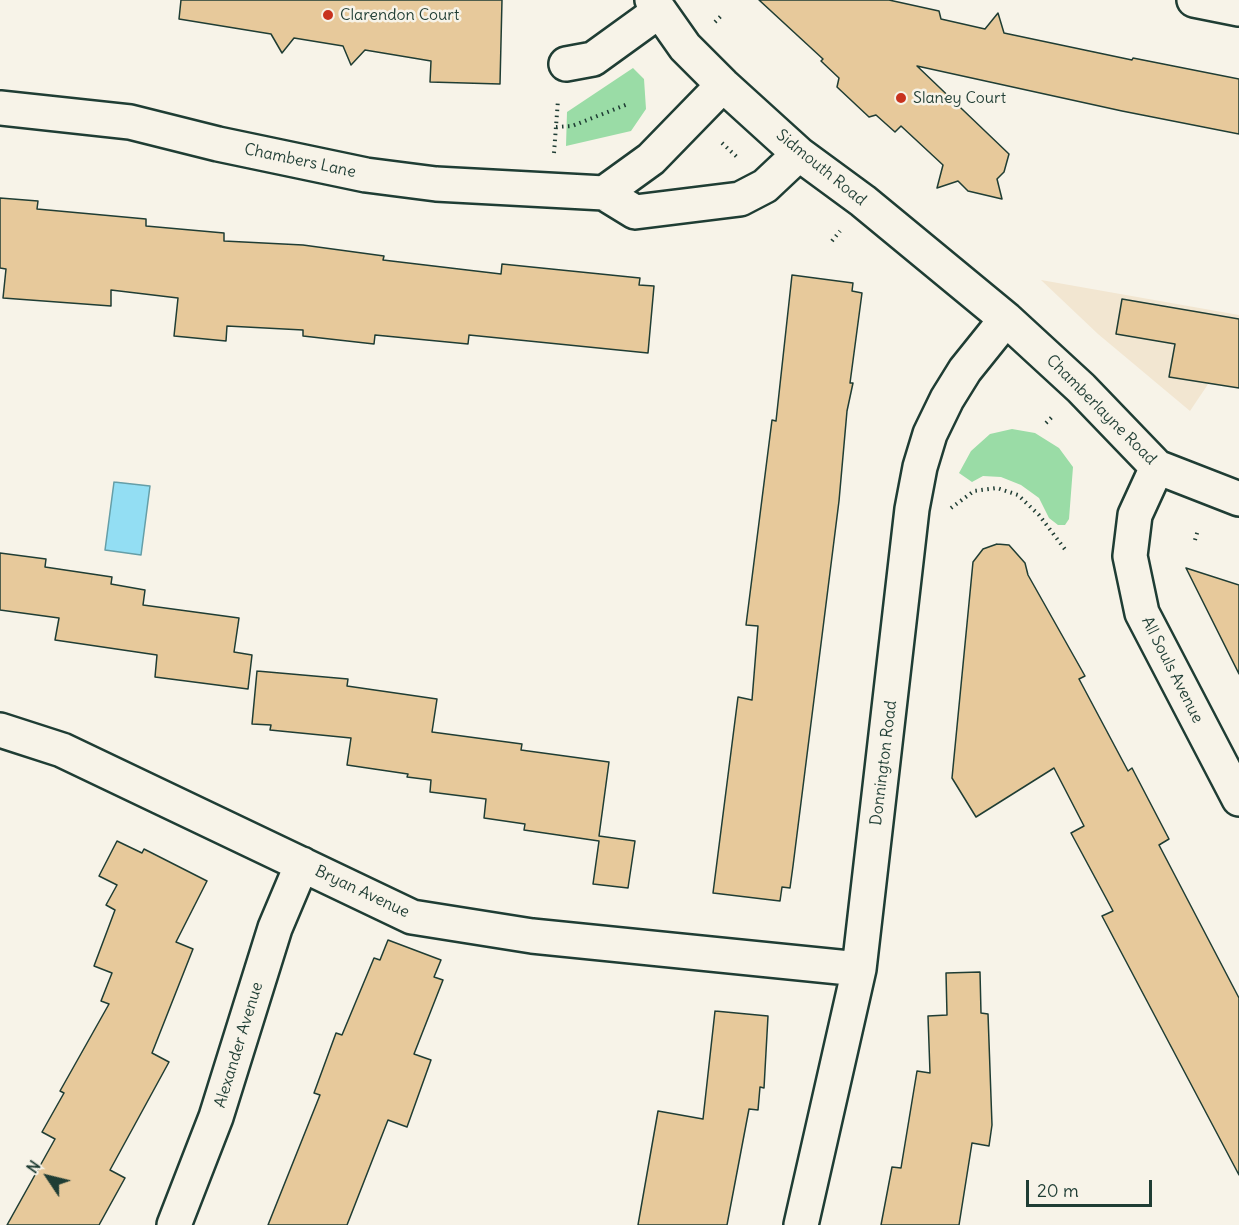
<!DOCTYPE html>
<html>
<head>
<meta charset="utf-8">
<style>
  body { margin:0 }
  #map { position:relative; width:1239px; height:1225px; overflow:hidden; background:#f7f3e8; font-family:Delius,sans-serif }
  canvas { display:block }
  .north { position:absolute; left:18px; top:1147px; width:60px; height:60px; -webkit-text-stroke:4px #f7f3e8; paint-order:stroke; rotate:305deg; font-size:16px; font-weight:700; line-height:24px; text-align:center; color:#1f3d34 }
  .north::after { content:''; display:block; margin:auto; width:21px; height:27px; background:#1f3d34; clip-path:polygon(50% 0,100% 100%,50% 72%,0 100%) }
  .scale { position:absolute; left:1026px; top:1180px; width:126px; height:27px; box-sizing:border-box; border:3px solid #1f3d34; border-top:0; padding-left:8px; font-size:18px; line-height:21px; white-space:nowrap; color:#1f3d34; -webkit-text-stroke:4px #f7f3e8; paint-order:stroke }
</style>
</head>
<body>
<div id="map">
<canvas width="1239" height="1225"></canvas>
<div class="north">N</div>
<div class="scale">20 m</div>
</div>
<script>
const ctx = document.querySelector('canvas').getContext('2d');
ctx.lineJoin = 'round';
function fill(path, color) { ctx.fillStyle = color; ctx.fill(path, 'evenodd'); }
const poly = rows => new Path2D(rows.map(r => 'M' + r).join(''));
function strokePath(path, color, width, dash) { ctx.strokeStyle = color; ctx.lineWidth = width; ctx.lineCap = dash ? 'butt' : 'round'; ctx.setLineDash(dash || []); ctx.stroke(path); }
function drawText(font, color, halo, rows, align = 'center') {
  ctx.font = font + ' Delius,sans-serif'; ctx.lineWidth = 5; ctx.setLineDash([]); ctx.textBaseline = 'middle'; ctx.strokeStyle = halo; ctx.fillStyle = color; for (const [text, x, y, turn = 0] of rows) {
    ctx.save(); ctx.translate(x, y); ctx.rotate((+turn || 0) * Math.PI / 180); ctx.textAlign = isNaN(turn) ? turn : align; if (halo) ctx.strokeText(text, 0, 0); ctx.fillText(text, 0, 0); ctx.restore();
  }
}
fill(poly([
  [1041,280,1239,315,1239,338,1190,411,1098,334]
]), '#f2e6d1');
fill(poly([
  [633,68,644,79,646,109,631,131,566,146,567,112],
  [1012,429,1035,433,1059,448,1073,467,1069,519,1065,525,1058,525,1049,518,1039,498,1021,485,1001,477,983,476,972,482,959,473,971,451,990,434]
]), '#9adca6');
const water = poly([
  [114,482,150,486,141,555,105,550,114,482]
]);
fill(water, '#93def3');
strokePath(water, '#659ea7', 1.5);
const building = poly([
  [181,0,502,0,500,84,430,82,431,61,365,50,351,65,343,46,294,38,282,53,271,34,179,19,181,0],
  [759,0,889,0,939,11,941,19,985,29,998,13,1004,33,1132,60,1133,58,1239,79,1239,134,1122,111,917,66,1009,154,1004,172,997,179,1002,199,968,191,958,181,937,188,943,165,901,126,895,132,876,115,869,117,837,87,839,78,821,61,823,59,759,0],
  [0,198,38,201,37,209,146,219,146,226,224,233,224,241,303,245,384,256,383,260,501,274,502,264,640,278,639,285,654,286,648,353,469,335,468,344,375,335,374,344,303,336,303,330,227,326,226,341,174,336,178,298,111,290,111,306,3,298,6,269,0,268,0,198],
  [792,275,853,283,852,291,862,293,850,383,853,383,847,411,839,501,793,866,790,888,782,887,780,901,713,893,738,697,752,700,758,626,746,625,772,420,776,421,792,275],
  [1122,299,1239,319,1239,388,1169,377,1175,344,1116,334,1122,299],
  [997,544,1009,545,1025,563,1028,575,1085,676,1079,679,1128,771,1132,768,1169,839,1159,845,1239,998,1239,1175,1102,916,1113,911,1071,833,1084,826,1054,768,976,817,952,778,973,562,983,549,997,544],
  [0,553,46,559,45,567,112,577,111,584,145,590,143,605,239,618,234,652,252,655,248,689,155,677,157,655,55,640,59,618,0,610,0,553],
  [1186,568,1239,585,1239,674,1186,568],
  [257,671,348,679,347,686,437,699,432,732,522,744,521,750,609,762,599,836,635,841,628,888,593,884,599,841,524,830,525,824,484,818,486,799,430,792,431,780,407,777,408,774,347,765,351,738,270,730,271,725,252,724,257,671],
  [117,841,142,853,144,849,207,881,176,942,193,949,152,1053,169,1062,110,1170,125,1178,99,1225,7,1225,55,1139,42,1132,64,1093,60,1091,109,1004,101,1001,112,973,94,966,115,910,106,905,117,885,99,876,117,841],
  [388,940,441,960,434,977,443,980,414,1054,431,1060,407,1127,388,1120,347,1225,268,1225,320,1095,314,1093,336,1033,342,1035,374,958,380,960,388,940],
  [980,972,981,1013,988,1014,992,1125,989,1146,972,1143,959,1225,881,1225,892,1167,901,1168,917,1071,930,1073,928,1016,947,1015,946,973,980,972],
  [715,1011,768,1016,764,1088,760,1087,758,1110,749,1109,727,1225,638,1225,658,1111,703,1119,715,1011]
]);
fill(building, '#e7c99b');
strokePath(building, '#1f3d34', 1.5);
const minor = poly([
  [652,0,685,47,723,85,799,154,863,201,1006,319,1081,388,1157,467,1239,499],
  [1194,0,1239,9],
  [566,64,593,59,658,12],
  [0,108,130,122,218,144,366,175,436,184,604,193,635,212,740,199,765,186,799,154],
  [604,193,651,159,723,85],
  [1157,467,1135,515,1130,556,1142,613,1239,799],
  [0,730,62,750,412,917,532,936,859,969],
  [174,1225,216,1117,275,928,302,864],
  [801,1225,859,969,912,509,920,467,930,434,947,399,965,370,1006,319]
]);
strokePath(minor, '#1f3d34', 38);
strokePath(poly([
  [715,22,723,14],
  [556,127,572,126,628,104],
  [722,143,738,158],
  [554,153,558,100],
  [832,241,840,231],
  [1046,423,1054,415],
  [951,508,974,491,997,488,1018,495,1039,515,1067,552],
  [1195,540,1198,530]
]), '#1f3d34', 4, [1.5, 4.5]);
strokePath(minor, '#f7f3e8', 33);
for (const [x, y, r, color] of [
  [328,15,6,"#c8321e"],
  [901,98,6,"#c8321e"]
]) { const dot = new Path2D(); dot.arc(x, y, r, 0, 2 * Math.PI); ctx.fillStyle = color; ctx.fill(dot); strokePath(dot, '#f7f3e8', 2); }
drawText('16px', '#1f3d34', '#f7f3e8', [
  ["Clarendon Court",340,15],
  ["Slaney Court",913,98]
], 'left');
drawText('16px', '#1f3d34', '#f7f3e8', [
  ["Chambers Lane",300,161,12],
  ["Sidmouth Road",821,168,39],
  ["Chamberlayne Road",1101,410,45],
  ["All Souls Avenue",1172,670,63],
  ["Donnington Road",884,763,-83],
  ["Bryan Avenue",362,892,25],
  ["Alexander Avenue",239,1045,-73]
]);
</script>
</body>
</html>
